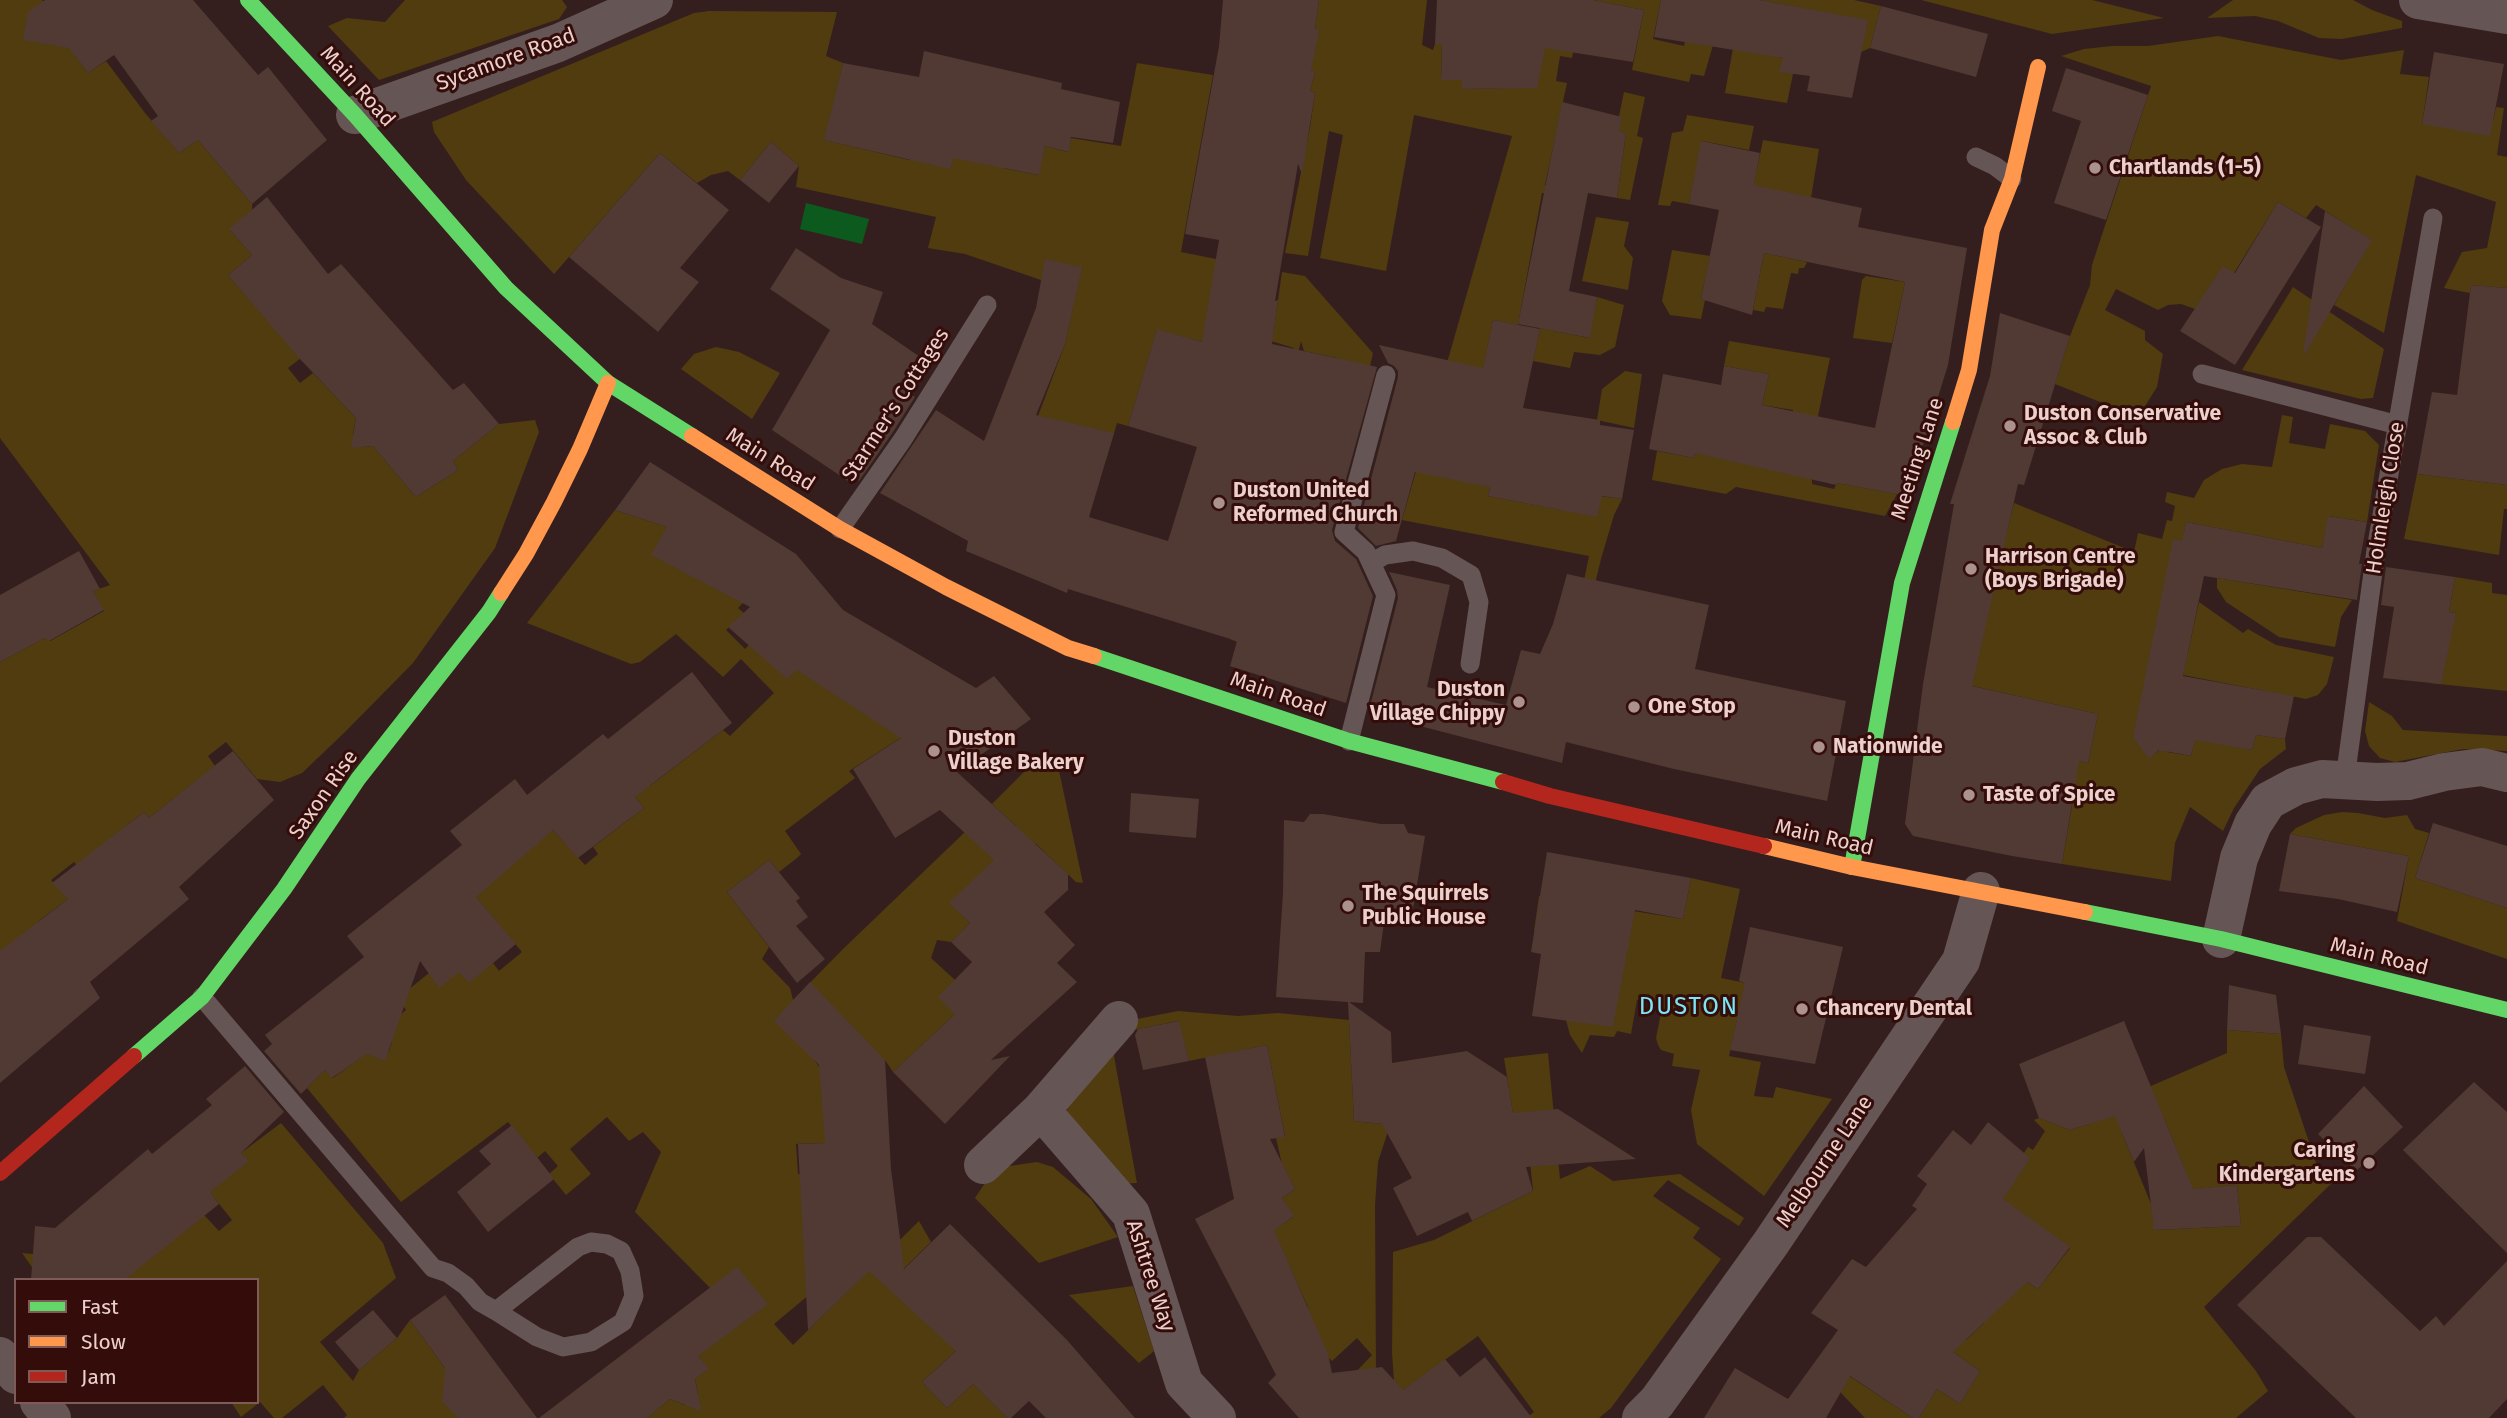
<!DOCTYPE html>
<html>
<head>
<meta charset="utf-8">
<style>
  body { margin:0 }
  #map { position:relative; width:2507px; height:1418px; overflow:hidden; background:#351f1e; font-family:"Fira Sans",sans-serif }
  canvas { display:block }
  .legend { position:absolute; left:14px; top:1278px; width:245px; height:126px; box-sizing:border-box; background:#340d0b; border:2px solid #7e5b58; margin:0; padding:9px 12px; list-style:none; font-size:21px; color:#ecd0cc }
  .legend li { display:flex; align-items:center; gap:14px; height:35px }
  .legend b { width:35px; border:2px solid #7e5b58 }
</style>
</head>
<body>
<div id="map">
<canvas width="2507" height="1418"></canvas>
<ul class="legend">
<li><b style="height:9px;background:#63d668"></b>Fast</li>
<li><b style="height:9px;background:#ff974d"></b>Slow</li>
<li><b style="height:9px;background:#b3261e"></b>Jam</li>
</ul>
</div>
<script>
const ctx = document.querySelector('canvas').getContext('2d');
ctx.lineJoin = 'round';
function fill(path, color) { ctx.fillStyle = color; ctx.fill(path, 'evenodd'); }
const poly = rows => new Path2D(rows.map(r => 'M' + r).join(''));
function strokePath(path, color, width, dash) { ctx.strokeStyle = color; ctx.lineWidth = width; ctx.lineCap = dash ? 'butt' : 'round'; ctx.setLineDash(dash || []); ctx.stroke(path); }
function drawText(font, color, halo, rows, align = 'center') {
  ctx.font = font + ' "Fira Sans",sans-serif'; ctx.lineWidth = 6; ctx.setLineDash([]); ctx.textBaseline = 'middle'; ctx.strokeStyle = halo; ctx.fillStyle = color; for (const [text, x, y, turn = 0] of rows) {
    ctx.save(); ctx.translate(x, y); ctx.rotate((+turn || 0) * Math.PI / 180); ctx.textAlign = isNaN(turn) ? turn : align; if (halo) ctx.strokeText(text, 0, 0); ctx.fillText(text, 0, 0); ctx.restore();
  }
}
fill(poly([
  [0,0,42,0,47,5,27,20,25,32,65,28,74,54,88,73,106,61,145,113,179,153,198,140,252,204,252,210,230,230,252,255,228,275,301,358,288,368,300,383,313,373,356,418,353,434,361,447,373,446,416,497,458,470,453,461,499,424,535,420,539,432,495,548,413,663,345,732,302,773,280,782,257,779,226,742,208,756,215,766,149,818,144,812,127,825,93,884,74,862,51,880,68,899,40,920,0,968,0,662,45,638,50,641,104,611,93,591,110,585,0,438],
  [405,0,562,0,567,7,559,19,379,80,328,26,347,18,385,22],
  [1319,0,1427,0,1422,45,1433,50,1435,44,1442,44,1441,80,1462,80,1462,89,1507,88,1582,0,1572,58,1560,56,1556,81,1567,83,1545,185,1552,194,1542,193,1518,325,1493,320,1477,399,1490,487,1488,496,1562,510,1577,493,1622,499,1614,515,1601,559,1576,662,1575,624,1589,556,1402,520,1512,136,1414,115,1386,271,1320,258,1343,135,1329,131,1308,256,1285,253,1310,127,1315,93,1310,91,1315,72,1278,67,1319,29,1315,29],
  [1593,0,1661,0,1653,39,1684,46,1685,41,1713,45,1704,76,1691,74,1689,82,1632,70,1644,10],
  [1760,0,1854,0,1881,6,1870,48,1861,52,1811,10],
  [1921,0,2092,0,2164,18,2052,34],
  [2233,0,2353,0,2372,10,2402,21,2402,28,2342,39,2319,38,2278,21,2255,16,2207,18],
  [709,11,837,12,826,56,843,63,825,140,909,160,1009,139,1003,168,1038,175,1045,146,1068,152,1071,138,1121,146,1137,63,1213,75,1181,252,1216,259,1273,335,1282,272,1305,276,1373,353,1359,415,1326,408,1337,358,1304,351,1301,341,1278,430,1267,533,1237,642,1230,639,1256,545,1261,471,1294,348,1212,323,1206,343,1157,330,1128,426,1117,423,1106,460,1085,453,1026,448,1065,344,1081,268,1041,280,965,254,928,248,936,217,796,187,799,166,771,142,740,180,728,171,711,175,697,183,660,153,554,274,466,180,434,132,432,122,694,13],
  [2218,36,2341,60,2404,50,2400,74,2429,77,2422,124,2493,121,2496,107,2504,108,2497,155,2507,157,2507,288,2471,285,2470,293,2444,288,2462,252,2487,248,2496,202,2416,175,2384,333,2334,305,2371,240,2316,205,2306,218,2278,202,2234,273,2195,309,2181,304,2168,305,2158,310,2116,289,2105,310,2145,331,2145,340,2163,354,2157,387,2138,417,2055,384,2070,336,2090,285,2092,265,2151,86,2061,56,2084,49,2112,46,2148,46],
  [1733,48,1783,58,1793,74,1787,103,1725,93],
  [1624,92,1645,97,1637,136,1643,138,1630,200,1617,198,1626,133,1616,131],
  [1687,115,1754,126,1749,150,1702,141,1689,204,1672,201,1670,206,1658,205,1672,133,1683,131],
  [1763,140,1819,149,1811,198,1752,193],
  [1596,217,1629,222,1624,246,1633,258,1628,290,1582,281],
  [1672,250,1710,256,1701,299,1705,300,1701,319,1670,315,1662,301],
  [1764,253,1807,262,1804,268,1799,268,1798,274,1791,273,1783,309,1766,307,1764,312,1753,310],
  [1866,276,1905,282,1892,343,1853,338,1862,280],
  [2293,287,2384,349,2373,398,2361,399,2242,370],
  [1597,297,1624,305,1615,347,1600,355,1574,352,1570,368,1533,361,1540,328,1589,338],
  [1729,341,1830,358,1817,421,1793,416,1793,410,1762,405,1769,374,1724,366],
  [716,347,739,352,780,373,752,419,681,369,694,354],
  [1625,371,1642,374,1634,428,1597,420,1602,389],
  [2282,415,2293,417,2289,443,2325,449,2330,424,2365,431,2379,445,2367,522,2329,516,2322,548,2186,522,2144,751,2156,753,2169,742,2167,752,2191,756,2198,725,2232,746,2252,750,2256,735,2285,739,2286,749,2260,769,2234,808,2223,831,2190,807,2175,843,2171,881,2062,864,2074,794,2071,759,2088,763,2098,714,1968,685,2014,503,2134,552,2138,533,2162,539,2167,520,2172,521,2175,506,2165,502,2167,492,2194,498,2204,480,2222,469,2242,464,2272,467],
  [1699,429,1812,479,1812,484,1834,489,1837,483,1897,494,1885,516,1736,487,1726,494,1652,480,1657,451,1694,458],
  [2417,474,2507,485,2507,509,2504,509,2499,555,2404,539],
  [615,510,667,527,772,573,738,608,744,613,726,630,745,649,762,631,803,664,910,732,849,771,855,778,785,831,801,854,797,858,779,872,769,860,727,892,769,947,762,959,790,988,793,1000,843,949,965,832,1016,826,992,804,1039,757,1058,766,1083,883,1076,882,1035,843,1005,872,950,903,970,923,951,942,937,940,931,958,955,980,955,1014,893,1072,885,1060,814,1060,845,1101,825,1143,796,1144,798,1174,828,1173,810,1294,774,1324,793,1345,919,1221,931,1242,886,1286,959,1348,922,1382,947,1408,973,1384,1007,1418,647,1418,670,1399,685,1405,698,1394,695,1379,708,1368,687,1343,718,1296,635,1212,661,1152,643,1132,629,1141,607,1117,570,1149,591,1174,566,1195,549,1174,558,1166,545,1151,537,1158,508,1122,401,1202,307,1088,325,1070,333,1078,362,1057,357,1049,379,1058,389,1051,392,1042,382,1030,406,1010,398,998,429,973,459,972,493,963,499,971,522,952,470,890,553,830,585,865,598,854,593,847,644,808,630,791,651,785,723,730,730,736,774,693,741,659,723,677,676,634,640,662,631,664,527,623],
  [2455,577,2492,583,2492,593,2507,595,2507,691,2429,683,2435,640,2456,613,2449,612],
  [2217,578,2352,600,2341,617,2335,647,2279,637,2226,602,2217,588],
  [2199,602,2243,633,2248,629,2276,645,2334,657,2327,684,2318,695,2306,699,2183,675],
  [2369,702,2392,716,2403,730,2507,736,2507,751,2463,749,2395,762,2380,758,2369,746,2365,731],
  [2342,812,2358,813,2385,818,2407,815,2415,829,2429,833,2415,878,2507,908,2507,959,2397,921,2409,856,2290,834,2296,828,2324,815],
  [1691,878,1740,889,1721,978,1785,991,1737,1020,1729,1056,1761,1062,1754,1096,1773,1098,1776,1087,1832,1099,1764,1196,1697,1144,1691,1110,1700,1070,1672,1066,1674,1054,1661,1050,1658,1045,1656,1038,1663,1003,1637,1000,1631,1034,1617,1031,1614,1037,1590,1035,1582,1053,1570,1035,1566,1020,1580,939,1534,931,1539,896,1683,919],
  [1178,1011,1238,1016,1278,1013,1349,1020,1354,1121,1390,1125,1378,1162,1375,1205,1376,1367,1359,1414,1332,1397,1372,1355,1357,1338,1332,1361,1311,1341,1308,1307,1273,1230,1293,1217,1282,1198,1295,1189,1282,1164,1276,1138,1285,1136,1267,1045,1189,1061,1178,1021,1133,1030,1132,1020],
  [2227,1030,2281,1034,2284,1067,2317,1166,2334,1181,2204,1307,2256,1371,2268,1391,2236,1418,1919,1418,1937,1389,1960,1404,1980,1371,1953,1352,1962,1338,1966,1340,1984,1323,1968,1307,1989,1258,2038,1289,2070,1248,1987,1206,2028,1147,2033,1150,2045,1131,2034,1120,2039,1118,2070,1130,2089,1124,2121,1099,2227,1053],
  [2164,1118,2184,1168,2188,1190,2237,1185,2241,1226,2155,1230,2151,1204,2122,1133],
  [1112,1045,1137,1183,1117,1184,1066,1119,1069,1095],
  [1548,1053,1560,1179,1590,1166,1613,1181,1680,1174,1744,1218,1739,1226,1668,1180,1653,1196,1700,1228,1693,1238,1721,1259,1611,1408,1599,1418,1526,1418,1534,1412,1478,1336,1395,1396,1392,1352,1393,1252,1434,1240,1533,1191,1528,1142,1518,1144,1504,1058],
  [281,1123,383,1243,396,1278,320,1342,353,1381,359,1370,397,1338,410,1320,455,1382,468,1410,457,1418,344,1418,347,1415,323,1385,282,1418,274,1418,260,1402,241,1417,231,1402,257,1402,257,1280,41,1280,22,1253,33,1254,204,1215,219,1231,232,1220,200,1180,248,1161,241,1153],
  [1037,1162,1053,1167,1091,1199,1118,1237,1039,1263,975,1198,989,1177,1003,1167],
  [1133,1286,1154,1351,1139,1363,1069,1295],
  [1834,1366,1913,1418,1865,1418,1822,1373]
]), '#503c0f');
fill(poly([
  [806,203,869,219,862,244,800,229]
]), '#0d5a1f');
fill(poly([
  [45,0,193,0,258,75,268,67,327,140,252,204,198,140,179,153,151,121,158,116,114,55,88,73,69,48,23,40,28,12],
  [1223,0,1319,0,1315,29,1319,29,1311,71,1315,72,1310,91,1315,93,1302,174,1298,164,1275,301,1278,300,1272,344,1377,367,1332,530,1335,541,1356,559,1373,596,1346,703,1230,666,1237,641,1068,589,1067,593,966,551,968,541,880,493,936,410,984,441,1036,308,1045,259,1082,267,1065,344,1036,415,1114,433,1089,517,1168,541,1197,447,1128,426,1157,329,1202,342,1219,240,1185,234,1219,46],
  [1437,0,1593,0,1644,10,1633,62,1545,48,1537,88,1462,89,1462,80,1441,80,1442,44,1435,44],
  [1661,0,1760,0,1868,20,1852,98,1807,91,1810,76,1779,72,1783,58,1654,37],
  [1881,6,1988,34,1976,77,1870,48],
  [924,51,1062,83,1061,89,1120,102,1113,143,1071,137,1069,152,1045,146,1039,175,953,158,950,169,824,140,843,63,919,77],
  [2434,52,2504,64,2490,136,2422,124],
  [2066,68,2148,95,2106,220,2054,203,2081,121,2052,111],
  [1562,102,1622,117,1619,131,1626,133,1617,198,1588,193,1569,291,1597,297,1590,338,1518,324],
  [1701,141,1760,153,1754,185,1862,208,1858,227,1967,248,1948,365,1907,496,1837,483,1836,485,1695,453,1694,458,1649,449,1663,374,1721,385,1724,366,1769,374,1762,405,1875,428,1905,282,1764,253,1752,315,1701,299,1719,210,1689,204],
  [771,142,799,166,769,203,740,180],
  [660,153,729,210,680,268,699,282,658,332,569,257],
  [267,197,328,274,341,264,453,390,464,383,499,424,453,461,458,470,416,497,373,446,351,448,356,418,300,359,228,275,252,255,229,229],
  [2278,202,2321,227,2235,365,2180,331,2223,266,2235,273],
  [2325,211,2372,240,2305,354,2303,353],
  [796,248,841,278,883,292,872,324,929,363,910,394,915,397,893,432,859,481,855,478,851,483,772,430,830,330,770,289],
  [2471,285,2507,288,2507,485,2417,474,2432,392,2457,395],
  [2000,313,2070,336,2024,485,2018,484,1972,686,2098,714,2088,763,2079,761,2062,864,2012,856,1913,836,1905,824,1923,684,1954,504,1950,504,1990,376],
  [1493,320,1540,329,1523,408,1600,420,1600,425,1634,430,1622,499,1602,496,1597,517,1488,496,1490,487,1415,472,1396,541,1376,546,1358,528,1398,377,1398,371,1394,366,1388,363,1379,345,1483,368],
  [650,462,796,554,843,610,976,688,994,676,1031,719,957,772,1068,874,1068,890,1044,912,1075,945,1057,963,1077,982,991,1060,1010,1056,945,1124,893,1072,955,1014,938,997,972,962,951,942,970,923,949,903,994,860,940,810,895,838,853,769,901,738,797,670,787,679,728,627,750,607,651,555,667,527,615,510],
  [2328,516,2367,522,2359,564,2362,564,2357,600,2204,576,2183,676,2294,696,2285,739,2256,735,2252,750,2195,740,2191,756,2159,750,2149,759,2133,737,2173,539,2182,541,2186,522,2322,548],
  [79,551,100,589,93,591,104,610,49,641,45,638,0,662,0,595],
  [2386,567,2455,577,2449,612,2456,613,2441,684,2383,678,2394,607,2381,605],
  [1389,572,1450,585,1427,687,1506,705,1521,650,1540,654,1553,624,1567,574,1709,605,1695,669,1846,701,1827,801,1674,769,1566,742,1562,763,1374,714,1369,710,1398,598,1397,590],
  [692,672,732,723,635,797,644,808,578,858,553,830,522,857,476,897,516,944,469,983,459,972,439,988,420,961,385,1061,367,1054,332,1078,325,1070,301,1094,264,1051,272,1044,265,1035,364,957,347,936,462,845,450,831,515,779,527,795,603,734,608,739],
  [233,751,274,800,179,887,189,899,90,982,100,998,0,1083,0,951,68,899,52,883,144,812,149,818],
  [1131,793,1199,799,1196,838,1129,832],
  [1310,814,1323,814,1381,824,1404,824,1408,833,1425,836,1413,909,1386,908,1380,952,1365,952,1363,1003,1349,1002,1391,1032,1392,1063,1467,1051,1507,1077,1513,1113,1558,1109,1636,1159,1526,1167,1533,1191,1472,1221,1468,1212,1417,1236,1393,1188,1412,1178,1382,1124,1354,1121,1348,1002,1276,997,1283,893,1284,820,1304,822],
  [2433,823,2507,846,2507,908,2415,878],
  [2290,834,2409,856,2397,912,2338,899,2279,891],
  [1547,852,1691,878,1683,919,1635,910,1613,1027,1532,1016,1541,954,1531,952],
  [769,860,800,898,796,901,808,917,796,926,825,959,797,983,727,892],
  [1750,927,1843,947,1815,1064,1730,1050,1745,983,1739,981],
  [810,982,885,1060,891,1169,904,1269,950,1224,1067,1340,1135,1418,1046,1418,1029,1401,1011,1418,1007,1418,973,1384,947,1408,922,1382,956,1351,869,1271,808,1330,798,1144,825,1143,819,1065,774,1021],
  [2229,985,2276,995,2281,1034,2227,1030],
  [1179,1021,1189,1061,1143,1070,1135,1035,1138,1029],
  [2124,1021,2193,1189,2237,1185,2241,1226,2154,1230,2144,1148,2134,1162,2115,1116,2070,1130,2039,1118,2019,1064],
  [2304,1025,2371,1036,2365,1074,2298,1064],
  [1267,1045,1285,1137,1270,1139,1295,1189,1282,1198,1294,1216,1274,1230,1328,1354,1332,1373,1382,1367,1403,1390,1445,1359,1460,1377,1485,1357,1532,1418,1299,1418,1268,1383,1276,1375,1195,1219,1234,1199,1205,1057],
  [245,1066,284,1112,241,1153,249,1161,210,1192,219,1204,124,1280,31,1280,35,1226,55,1228,148,1149,152,1154,212,1105,206,1099],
  [2474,1082,2507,1112,2507,1253,2403,1150],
  [2364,1086,2403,1127,2356,1171,2318,1134],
  [1988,1122,2030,1158,2003,1199,2070,1247,2038,1289,2027,1282,1953,1352,1980,1371,1960,1404,1937,1389,1919,1418,1913,1418,1850,1376,1826,1418,1704,1418,1735,1368,1788,1399,1838,1330,1811,1313,1852,1259,1866,1267,1917,1209,1912,1206,1927,1184,1917,1176,1953,1130,1971,1145],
  [512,1125,554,1179,488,1232,457,1192,491,1164,479,1151],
  [2307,1237,2321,1237,2420,1331,2436,1316,2444,1326,2507,1261,2507,1399,2489,1418,2356,1418,2237,1305],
  [737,1267,768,1304,698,1356,709,1368,695,1379,701,1411,670,1399,647,1418,539,1418],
  [445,1295,537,1418,458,1418,442,1401,445,1368,410,1320],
  [373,1310,397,1338,359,1370,335,1342]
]), '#503a33');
strokePath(poly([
  [1976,157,1995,166,2012,179],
  [2202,374,2398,425],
  [840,529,903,439,987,305],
  [1371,563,1385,555,1413,551,1442,558,1471,575,1479,602,1470,664],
  [1349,741,1386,595,1366,552,1344,532,1386,375],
  [2345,779,2376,550,2433,218],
  [202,997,433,1268,448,1273,466,1286,480,1302,496,1311,578,1247,591,1242,607,1244,621,1251,630,1271,634,1296,623,1322,591,1342,563,1347,537,1337,496,1311]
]), '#655554', 19);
strokePath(poly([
  [2418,0,2507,15],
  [355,115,558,43,654,0],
  [2221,939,2239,858,2253,824,2268,801,2296,786,2322,779,2377,782,2408,781,2444,772,2482,767,2507,773],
  [1041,1110,1131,1214,1184,1383,1217,1418],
  [983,1165,1041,1110,1119,1020],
  [0,1356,16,1375],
  [39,1402,52,1418],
  [1641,1418,1657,1402,1771,1243,1961,961,1981,891]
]), '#655554', 38);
strokePath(poly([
  [248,0,355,115,506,288,608,383,692,436],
  [1094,656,1349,741,1503,782],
  [1852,867,1902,583,1953,422],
  [2085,912,2221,939,2507,1010],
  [134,1056,202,997,284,889,358,779,489,612,501,593]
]), '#63d668', 16);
strokePath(poly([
  [1953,422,1969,370,1992,230,2012,179,2038,67],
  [692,436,840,529,946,587,1068,648,1094,656],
  [501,593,526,554,554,502,580,449,608,383],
  [1764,846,1852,867,2085,912]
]), '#ff974d', 16);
strokePath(poly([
  [1503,782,1550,796,1764,846],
  [0,1173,134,1056]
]), '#b3261e', 16);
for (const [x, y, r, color] of [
  [2095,168,7,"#ac928f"],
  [2010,426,7,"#ac928f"],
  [1219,503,7,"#ac928f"],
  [1971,569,7,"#ac928f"],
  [1519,702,7,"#ac928f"],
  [1634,707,7,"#ac928f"],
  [1819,747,7,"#ac928f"],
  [934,751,7,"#ac928f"],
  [1969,795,7,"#ac928f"],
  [1348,906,7,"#ac928f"],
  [1802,1009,7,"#ac928f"],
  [2369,1163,7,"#ac928f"]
]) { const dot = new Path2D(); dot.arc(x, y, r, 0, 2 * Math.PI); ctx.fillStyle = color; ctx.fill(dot); strokePath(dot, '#340d0b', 2.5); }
drawText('21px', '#ecd0cc', '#340d0b', [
  ["Sycamore Road",506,60,-20],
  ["Main Road",357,87,48],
  ["Starmer's Cottages",896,405,-57],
  ["Meeting Lane",1918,459,-72],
  ["Main Road",770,460,32],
  ["Holmleigh Close",2386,498,-81],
  ["Main Road",1278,695,19],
  ["Saxon Rise",324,795,-55],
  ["Main Road",1824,838,13],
  ["Main Road",2379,957,14],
  ["Melbourne Lane",1825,1162,-56],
  ["Ashtree Way",1150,1276,72]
]);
drawText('bold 21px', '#ecd0cc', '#340d0b', [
  ["Chartlands (1-5)",2109,168],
  ["Duston Conservative",2024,414],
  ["Assoc & Club",2024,438],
  ["Duston United",1233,491],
  ["Reformed Church",1233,515],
  ["Harrison Centre",1985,557],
  ["(Boys Brigade)",1985,581],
  ["Duston",1505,690,"right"],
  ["Village Chippy",1505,714,"right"],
  ["One Stop",1648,707],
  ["Duston",948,739],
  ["Village Bakery",948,763],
  ["Nationwide",1833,747],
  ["Taste of Spice",1983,795],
  ["The Squirrels",1362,894],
  ["Public House",1362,918],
  ["Chancery Dental",1816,1009],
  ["Caring",2355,1151,"right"],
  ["Kindergartens",2355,1175,"right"]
], 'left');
ctx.letterSpacing = '2px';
drawText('24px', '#7ce6f4', '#340d0b', [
  ["DUSTON",1689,1007]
]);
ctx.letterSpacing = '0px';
</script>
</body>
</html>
